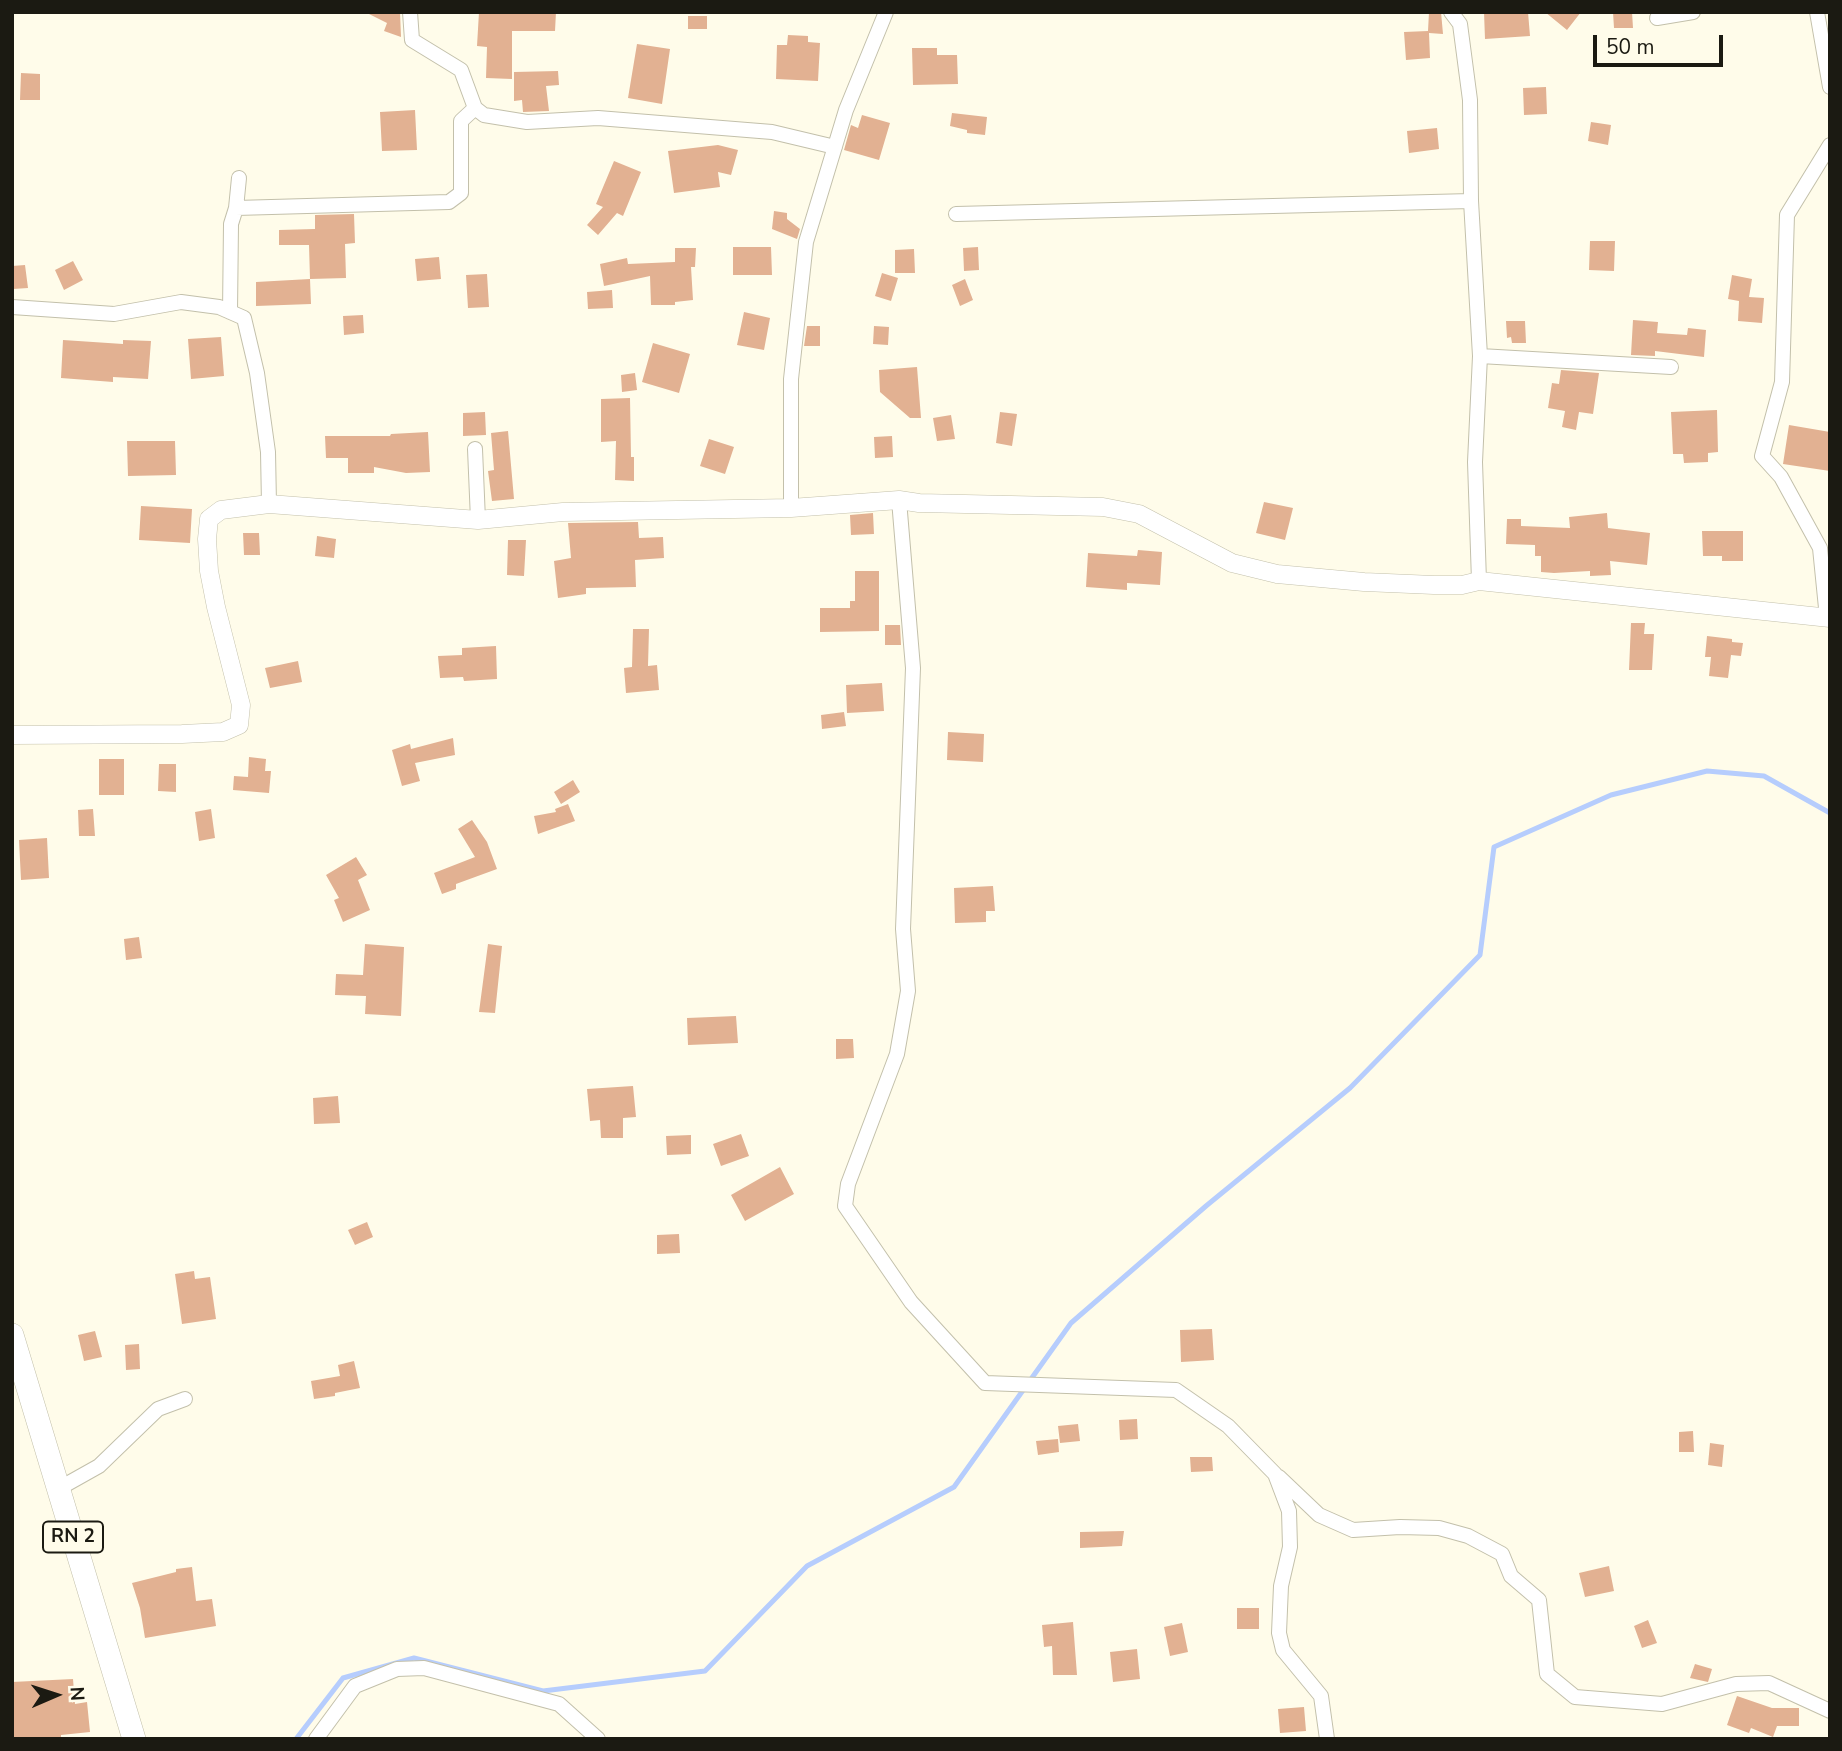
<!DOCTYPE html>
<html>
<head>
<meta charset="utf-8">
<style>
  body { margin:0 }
  #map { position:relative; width:1842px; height:1751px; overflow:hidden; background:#fffcea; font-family:"Nunito Sans",sans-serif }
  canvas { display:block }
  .frame { position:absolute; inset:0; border:14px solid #1b1a12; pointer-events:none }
  .north { position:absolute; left:21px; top:1660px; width:70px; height:70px; -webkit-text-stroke:5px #fffcea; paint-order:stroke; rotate:87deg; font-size:19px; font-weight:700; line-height:28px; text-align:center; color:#1b1a12 }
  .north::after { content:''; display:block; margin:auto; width:24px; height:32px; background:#1b1a12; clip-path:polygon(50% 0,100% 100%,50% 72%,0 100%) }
  .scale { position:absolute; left:1593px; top:35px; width:130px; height:32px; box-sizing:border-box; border:4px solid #1b1a12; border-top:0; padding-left:9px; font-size:21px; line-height:24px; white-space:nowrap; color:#1b1a12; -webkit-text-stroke:5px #fffcea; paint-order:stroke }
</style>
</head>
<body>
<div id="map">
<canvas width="1842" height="1751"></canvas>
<div class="frame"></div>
<div class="north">N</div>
<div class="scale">50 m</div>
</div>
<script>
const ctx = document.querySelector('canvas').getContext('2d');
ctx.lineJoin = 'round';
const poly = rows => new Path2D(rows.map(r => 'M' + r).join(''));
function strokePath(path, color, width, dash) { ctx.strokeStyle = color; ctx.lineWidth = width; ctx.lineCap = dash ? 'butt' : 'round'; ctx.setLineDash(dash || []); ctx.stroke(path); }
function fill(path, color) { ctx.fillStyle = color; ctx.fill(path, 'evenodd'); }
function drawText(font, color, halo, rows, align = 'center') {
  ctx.font = font + ' "Nunito Sans",sans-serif'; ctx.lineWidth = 5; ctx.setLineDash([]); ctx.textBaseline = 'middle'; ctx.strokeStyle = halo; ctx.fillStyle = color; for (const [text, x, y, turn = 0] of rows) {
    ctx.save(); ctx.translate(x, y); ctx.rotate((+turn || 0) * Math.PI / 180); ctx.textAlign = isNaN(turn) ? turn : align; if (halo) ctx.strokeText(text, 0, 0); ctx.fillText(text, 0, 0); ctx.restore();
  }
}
strokePath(poly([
  [296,1739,343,1678,414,1658,543,1691,705,1671,807,1566,954,1487,1071,1323,1206,1206,1350,1088,1480,955,1494,847,1611,795,1707,771,1764,776,1830,813]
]), '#b6cdfd', 5);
fill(poly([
  [365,12,400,12,401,37,384,31,387,23],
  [479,12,556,12,555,31,512,31,512,79,486,78,487,47,477,46],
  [1429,12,1441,12,1443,34,1429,33,1430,58,1406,60,1404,32,1428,31],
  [1484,12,1528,12,1530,36,1485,39],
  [1545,12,1581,12,1567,30],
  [1613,12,1632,12,1633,28,1614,28],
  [688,16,707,16,707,29,688,29],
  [788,35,808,36,808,42,820,43,818,81,776,79,777,45,787,45],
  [637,44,670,49,662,104,628,98],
  [912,48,937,48,937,55,957,55,958,84,913,85],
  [558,71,559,85,546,86,549,111,523,112,522,100,514,101,514,72],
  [21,73,40,74,40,100,20,100],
  [1546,87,1547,114,1524,115,1523,88],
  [415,110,417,150,382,151,380,112],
  [952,113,987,117,985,135,967,133,967,130,950,126],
  [862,115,890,123,879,160,844,150,851,125,858,128],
  [1591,122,1611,125,1608,145,1588,141],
  [1437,128,1439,149,1409,153,1407,131],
  [718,145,738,150,731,175,718,172,720,187,674,193,668,151],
  [614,161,641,172,623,216,617,213,598,235,587,225,603,207,596,204],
  [774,211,787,213,787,219,800,229,797,239,772,229],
  [354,214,355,243,345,244,346,278,310,279,309,245,279,245,279,230,315,229,315,215],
  [1590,241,1615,241,1614,271,1589,270],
  [733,247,771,247,772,275,733,275],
  [978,247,979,270,964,271,963,248],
  [675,248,696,248,695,267,691,267,693,300,675,302,675,305,651,305,650,276,604,286,600,264,627,258,628,264,675,262],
  [914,249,915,273,895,273,895,250],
  [439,257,441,279,417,281,415,259],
  [73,261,83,280,64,290,55,270],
  [25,265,28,288,13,289,12,266],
  [882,273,898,278,891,301,875,296],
  [487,274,489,307,468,308,466,275],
  [1732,275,1752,279,1749,297,1764,298,1762,323,1738,321,1739,301,1728,299],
  [310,279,311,304,256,306,256,282],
  [965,279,973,300,960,306,952,285],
  [612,290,613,308,588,309,587,292],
  [744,312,770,318,764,350,737,345],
  [363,315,364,333,344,335,343,316],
  [1633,320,1658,322,1657,333,1687,335,1688,328,1706,330,1704,357,1655,351,1655,356,1631,355],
  [1506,321,1525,321,1526,343,1512,343,1511,337,1507,338],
  [807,326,820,326,820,346,804,346],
  [874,326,889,327,888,345,873,344],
  [221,337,224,376,191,379,188,339],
  [63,340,123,344,123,340,151,341,148,379,113,377,113,382,61,378],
  [653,343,690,354,679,393,642,382],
  [917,367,921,418,910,418,880,392,879,370],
  [1561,370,1599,373,1593,414,1579,412,1576,430,1562,427,1565,411,1548,408,1552,383,1559,384],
  [635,373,637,390,622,392,621,375],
  [630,398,631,457,634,457,634,481,615,480,616,441,601,442,601,399],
  [1717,410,1718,452,1708,453,1708,462,1684,463,1683,454,1673,454,1671,412],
  [485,412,486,435,463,436,463,413],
  [1000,412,1017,414,1012,446,996,443],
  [951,415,955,439,937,441,933,418],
  [1789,425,1830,432,1830,471,1783,464],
  [508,431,514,499,492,501,488,471,494,470,491,433],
  [428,432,430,472,406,473,374,467,374,473,348,473,348,458,326,458,325,436,390,436,391,434],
  [892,436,893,457,875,458,874,437],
  [709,439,734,447,725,474,700,466],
  [127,441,175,441,176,475,128,476],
  [1264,502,1293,508,1285,540,1256,533],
  [141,506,192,509,190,543,139,540],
  [873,513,874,534,851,535,850,515],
  [1607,513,1608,528,1650,533,1647,565,1610,561,1611,575,1590,576,1590,571,1554,573,1541,572,1541,556,1535,556,1535,545,1506,544,1507,519,1521,519,1521,526,1570,528,1569,517],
  [638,522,639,538,663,537,664,558,635,560,636,587,586,588,586,594,558,598,554,561,571,558,568,523],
  [1702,531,1743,531,1743,561,1722,561,1722,556,1703,556],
  [243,533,259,533,260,555,244,555],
  [317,536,336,539,334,558,315,556],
  [508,540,526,540,524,576,507,575],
  [1138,550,1162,552,1160,585,1127,583,1127,590,1086,587,1088,553,1137,556],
  [855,571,879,571,879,631,820,632,820,608,850,608,850,601,855,601],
  [1631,623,1645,623,1644,634,1654,634,1652,670,1629,670],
  [885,625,900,625,901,645,885,645],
  [633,629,649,629,648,666,657,665,659,690,626,693,624,668,632,667],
  [1707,636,1732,639,1732,642,1743,643,1741,656,1731,655,1728,678,1709,676,1711,657,1705,657],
  [496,646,497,679,464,681,463,677,440,678,438,656,462,655,462,648],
  [298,661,302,682,270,688,265,668],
  [882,683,884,711,847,713,846,685],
  [844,712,846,726,822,729,821,715],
  [948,732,984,734,983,762,947,760],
  [453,738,455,755,415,763,420,781,402,786,392,750,410,744,411,749],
  [249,757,266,759,265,771,271,771,269,793,233,790,234,776,248,777],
  [99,759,124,759,124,795,99,795],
  [159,764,176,764,176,792,158,791],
  [573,780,580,792,561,804,554,792],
  [568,804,575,821,538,834,534,816,556,812,555,809],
  [93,809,95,836,79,836,78,810],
  [211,809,215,838,199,841,195,812],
  [472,820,487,842,497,869,456,884,456,889,442,894,434,873,475,857,458,829],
  [47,838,49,878,21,880,19,840],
  [356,857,367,875,358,880,370,910,343,922,334,900,339,898,326,875],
  [993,886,995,911,986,911,986,922,955,923,954,888],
  [139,937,142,958,126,960,124,939],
  [365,944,404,947,401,1016,365,1014,366,996,335,995,336,974,363,975],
  [488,944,502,946,495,1013,479,1012],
  [736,1016,738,1043,688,1045,687,1018],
  [836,1039,853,1039,854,1058,836,1059],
  [633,1086,636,1117,623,1118,623,1138,601,1138,600,1120,590,1121,587,1089],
  [338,1096,340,1123,314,1124,313,1098],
  [741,1134,749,1156,721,1166,713,1144],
  [691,1135,691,1154,667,1155,666,1136],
  [780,1167,794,1194,745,1221,731,1195],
  [367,1222,373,1237,355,1245,348,1230],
  [679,1234,680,1253,657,1254,657,1235],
  [194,1271,195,1279,210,1277,216,1319,182,1324,175,1274],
  [1212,1329,1214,1360,1181,1362,1180,1330],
  [95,1331,102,1357,84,1361,78,1335],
  [139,1344,140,1369,126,1370,125,1345],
  [354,1361,360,1388,335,1393,335,1396,314,1399,311,1381,340,1376,338,1365],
  [1137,1419,1138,1439,1120,1440,1119,1420],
  [1078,1424,1080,1441,1060,1443,1058,1426],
  [1693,1431,1694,1452,1679,1452,1679,1432],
  [1058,1439,1059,1452,1038,1455,1036,1441],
  [1710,1443,1724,1445,1722,1467,1708,1465],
  [1190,1457,1212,1457,1213,1471,1191,1472],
  [1124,1531,1122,1546,1080,1548,1080,1532],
  [1609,1566,1614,1591,1585,1597,1579,1573],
  [192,1567,196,1601,212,1599,216,1626,145,1638,140,1608,132,1583,176,1572,176,1569],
  [1237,1608,1259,1608,1259,1629,1237,1629],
  [1648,1620,1657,1643,1642,1648,1634,1626],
  [1073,1622,1077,1675,1053,1675,1052,1646,1044,1647,1042,1625],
  [1182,1623,1188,1652,1170,1656,1164,1627],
  [1137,1649,1140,1679,1113,1682,1110,1652],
  [1695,1664,1712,1669,1708,1682,1690,1678],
  [73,1679,75,1704,87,1702,90,1732,61,1735,61,1739,12,1739,12,1682],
  [1737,1696,1772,1708,1799,1708,1799,1726,1777,1726,1773,1737,1751,1728,1749,1733,1727,1725],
  [1304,1707,1306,1731,1280,1733,1278,1709]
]), '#e2b192');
const minor = poly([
  [410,12,412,40,461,70,475,108,484,115,527,122,598,118,772,132,835,147],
  [1451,12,1460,24,1470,100,1471,201,1480,356,1475,462,1479,581],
  [1817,12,1830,87],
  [1657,18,1693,12],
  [236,208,449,202,461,193,461,121,475,108],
  [956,214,1471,201],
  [12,307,114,314,181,302,219,307,244,318,257,373,268,452,269,504],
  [230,312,231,224,236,208,239,178],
  [1480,356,1671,367],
  [475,449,478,520],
  [899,500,913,668,903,929,908,991,897,1054,848,1184,845,1206,911,1302,985,1383,1176,1390,1228,1426,1275,1474,1289,1511,1290,1547,1281,1586,1279,1633,1283,1650,1321,1696,1327,1739],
  [791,508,791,379,806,242,846,110,886,12],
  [1827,618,1820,548,1781,477,1762,456,1782,382,1787,215,1830,145],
  [1279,1477,1319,1515,1353,1530,1400,1527,1439,1528,1468,1536,1502,1554,1511,1576,1539,1600,1547,1674,1575,1697,1662,1704,1736,1684,1769,1683,1830,1711],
  [58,1489,99,1466,158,1409,185,1399],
  [316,1739,355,1686,397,1669,424,1668,559,1704,598,1739]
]);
const tertiary = poly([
  [12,735,182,734,223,732,239,725,241,705,216,607,209,571,207,539,209,519,221,510,269,504,478,520,563,512,791,508,899,500,919,503,1103,507,1139,514,1232,563,1277,574,1364,582,1434,585,1462,585,1479,581,1830,618]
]);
const primary = poly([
  [12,1335,134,1739]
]);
strokePath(minor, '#c3c0ab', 16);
strokePath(tertiary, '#c3c0ab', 19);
strokePath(primary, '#c3c0ab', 24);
strokePath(minor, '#fff', 14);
strokePath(tertiary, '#fff', 18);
strokePath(primary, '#fff', 23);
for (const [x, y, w] of [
  [73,1537,60]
]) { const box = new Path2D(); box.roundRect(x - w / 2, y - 15.5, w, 31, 5); ctx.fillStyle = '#fffcea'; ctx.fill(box); strokePath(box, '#1b1a12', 2); }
drawText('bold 19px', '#1b1a12', null, [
  ["RN 2",73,1537]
]);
</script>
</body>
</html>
